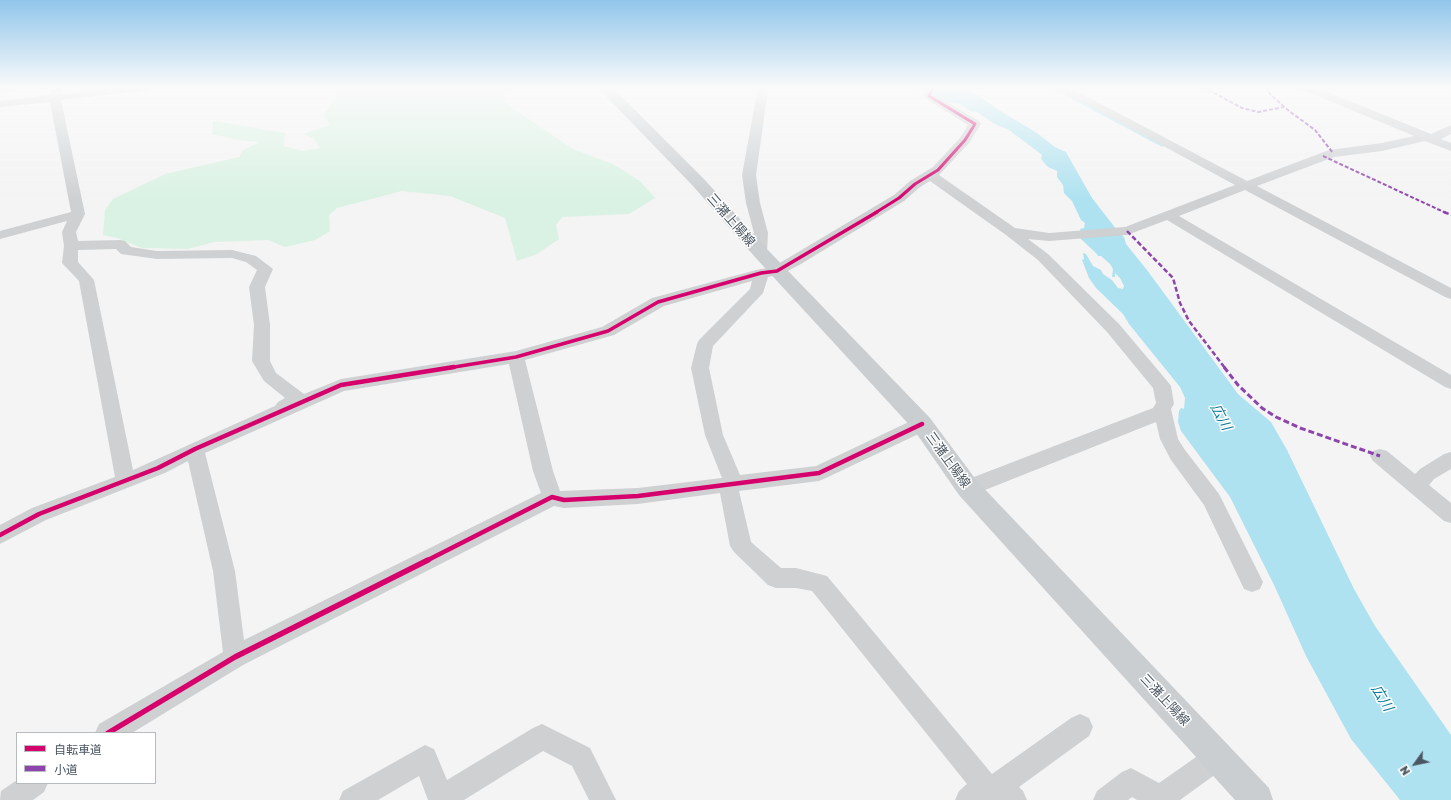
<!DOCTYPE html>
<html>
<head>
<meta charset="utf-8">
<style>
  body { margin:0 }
  #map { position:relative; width:1451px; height:800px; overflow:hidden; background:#f4f4f4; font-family:"Golos Text","Noto Sans JP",sans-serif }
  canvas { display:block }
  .legend { position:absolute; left:16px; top:732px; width:140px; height:52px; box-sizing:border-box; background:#fff; border:1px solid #b7bbc0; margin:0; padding:5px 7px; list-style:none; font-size:12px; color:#4a5661 }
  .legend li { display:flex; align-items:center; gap:8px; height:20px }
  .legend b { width:20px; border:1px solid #b7bbc0 }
  .north { position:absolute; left:1395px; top:744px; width:40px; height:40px; -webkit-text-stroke:3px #fff; paint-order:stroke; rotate:237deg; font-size:11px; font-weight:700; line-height:16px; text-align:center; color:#4a5661 }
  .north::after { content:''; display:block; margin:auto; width:14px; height:18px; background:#4a5661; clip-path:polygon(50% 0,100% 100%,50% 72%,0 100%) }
</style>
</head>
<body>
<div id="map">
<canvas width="1451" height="800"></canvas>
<ul class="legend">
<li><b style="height:5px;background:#d6006c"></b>自転車道</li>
<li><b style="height:5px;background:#8e44ad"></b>小道</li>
</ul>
<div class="north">N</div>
</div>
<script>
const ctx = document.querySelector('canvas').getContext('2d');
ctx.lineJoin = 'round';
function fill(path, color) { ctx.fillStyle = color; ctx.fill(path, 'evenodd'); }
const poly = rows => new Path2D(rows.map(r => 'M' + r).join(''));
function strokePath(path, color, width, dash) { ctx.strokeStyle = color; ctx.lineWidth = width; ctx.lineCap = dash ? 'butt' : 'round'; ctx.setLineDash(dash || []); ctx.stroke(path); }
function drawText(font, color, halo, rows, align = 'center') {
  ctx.font = font + ' "Golos Text","Noto Sans JP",sans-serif'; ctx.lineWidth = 3; ctx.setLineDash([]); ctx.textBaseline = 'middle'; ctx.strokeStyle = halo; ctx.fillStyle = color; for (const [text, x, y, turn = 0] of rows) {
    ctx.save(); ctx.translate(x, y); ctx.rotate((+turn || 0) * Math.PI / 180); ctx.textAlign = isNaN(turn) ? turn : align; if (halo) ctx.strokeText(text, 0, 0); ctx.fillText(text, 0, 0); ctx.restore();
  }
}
fill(poly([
  [345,87,501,87,508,105,521,114,573,149,613,164,640,181,655,198,629,214,562,217,556,225,559,239,537,254,517,261,505,218,450,196,402,191,337,208,329,215,330,231,315,240,285,247,268,240,214,242,188,249,142,248,117,238,103,235,105,210,113,199,165,174,239,157,242,151,259,142,238,140,212,134,213,121,285,133,284,146,302,151,320,148,314,139,303,134,330,125,324,115,337,93]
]), '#d9f2e3');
fill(poly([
  [917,87,966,87,999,110,1037,133,1055,147,1066,152,1092,198,1120,234,1124,237,1126,244,1147,270,1227,379,1238,394,1271,422,1287,450,1354,589,1375,626,1451,735,1451,800,1400,800,1351,739,1306,656,1275,587,1230,497,1181,431,1178,422,1179,411,1181,408,1184,409,1185,398,1180,387,1129,324,1123,314,1096,288,1089,278,1082,260,1084,259,1083,253,1086,254,1093,266,1101,270,1103,274,1112,280,1118,288,1123,289,1124,286,1120,278,1115,273,1115,277,1112,277,1113,269,1110,264,1101,256,1098,256,1097,254,1081,239,1080,229,1084,228,1085,223,1081,220,1072,201,1064,193,1063,185,1057,177,1057,171,1048,167,1041,159,1042,156,1041,154,1009,130,993,123,977,112,970,111,960,104,950,103]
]), '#aee2f0');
strokePath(poly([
  [1053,87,1162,145]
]), '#aee2f0', 3.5);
fill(poly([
  [55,87,61,88,63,90,62,94,118,87,155,87,150,90,61,100,85,214,76,232,78,241,120,240,125,241,131,247,157,251,232,250,256,256,273,269,265,287,270,325,270,361,276,373,304,394,341,379,516,351,602,327,652,298,756,270,773,267,894,195,910,181,933,167,960,138,968,125,925,98,923,96,927,87,939,87,935,95,979,121,981,124,969,143,939,175,1015,228,1049,233,1125,227,1235,185,1055,87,1069,87,1247,181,1329,150,1382,143,1414,136,1301,89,1300,87,1315,87,1431,134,1451,125,1451,134,1441,139,1451,143,1451,151,1425,141,1382,151,1334,157,1257,186,1451,288,1451,299,1445,297,1245,190,1179,216,1451,375,1451,389,1445,387,1167,220,1127,235,1049,241,1028,239,1048,254,1119,324,1168,382,1171,386,1174,404,1171,409,1178,439,1185,450,1219,494,1263,582,1260,589,1252,592,1244,589,1204,505,1171,460,1160,439,1156,422,975,494,968,496,961,494,958,488,961,482,1153,408,1156,403,1153,388,1107,332,1038,260,1006,235,930,181,920,187,904,201,801,264,782,274,768,277,763,293,713,346,709,368,723,435,740,475,816,466,915,419,922,417,929,419,931,424,929,429,826,478,819,481,739,491,751,542,781,568,796,568,827,576,992,774,1071,718,1080,714,1089,718,1093,727,1089,736,1019,787,1023,791,1027,800,955,800,959,791,967,784,812,591,796,588,776,588,768,585,734,552,730,546,720,493,638,504,564,508,554,506,243,665,132,733,95,733,99,724,223,652,213,571,188,461,165,473,46,520,0,544,0,525,32,508,115,477,79,281,62,263,64,246,62,232,67,221,0,239,0,231,71,212,50,102,0,107,0,101,50,95,51,90,55,87],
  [116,249,121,254,157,259,232,258,246,262,257,270,249,287,254,325,252,361,264,381,285,398,278,402,275,406,133,470,94,280,78,262,78,250,116,249],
  [752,281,750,289,699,340,697,344,691,368,705,435,722,478,638,488,560,491,553,471,525,360,614,335,664,306,752,281],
  [509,364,533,471,541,493,244,640,235,571,205,453,344,391,509,364],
  [758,87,769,87,768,90,756,175,760,203,768,233,767,252,765,255,760,256,755,255,753,252,754,233,746,203,742,175,758,87],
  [1380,449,1387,451,1415,474,1420,469,1444,454,1451,452,1451,469,1434,479,1429,485,1451,503,1451,523,1444,521,1373,461,1370,456,1373,451,1380,449],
  [542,724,590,748,616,800,589,800,572,766,543,751,464,800,428,800,419,776,378,800,339,800,343,791,425,745,434,749,447,780,533,728,542,724],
  [1218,744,1227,748,1231,757,1227,766,1180,800,1137,800,1132,797,1128,800,1093,800,1097,791,1122,772,1131,768,1159,783,1209,748,1218,744],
  [17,780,17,783,48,783,44,792,33,800,0,800,1,791,17,780]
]), '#ced0d2');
fill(poly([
  [597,87,612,87,705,180,766,248,930,418,977,481,1269,788,1273,800,1235,800,959,495,914,430,754,256,693,186,597,87]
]), '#caced1');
fill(poly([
  [0,87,18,87,16,90,0,92,0,87]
]), '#bec4c9');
strokePath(poly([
  [1203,87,1242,108,1258,112,1284,107],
  [1265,87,1270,94,1289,111,1315,130,1333,153],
  [57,90,59,87],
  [1323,156,1446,213]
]), '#8e44ad', 2, [4, 2]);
strokePath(poly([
  [1444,212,1451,215],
  [1127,231,1173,278,1180,303,1189,321,1225,368]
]), '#8e44ad', 2.5, [5, 2.5]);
strokePath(poly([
  [1224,367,1238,385,1262,408,1276,417,1300,428,1380,456]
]), '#8e44ad', 3, [6, 3]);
strokePath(poly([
  [875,213,899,198,915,184,938,170,965,140,975,124,929,96,933,87]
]), '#d6006c', 3);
strokePath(poly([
  [448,368,516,357,608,331,658,302,761,273,777,271,877,212]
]), '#d6006c', 3.5);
strokePath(poly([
  [0,535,39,514,158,468,195,449,341,385,454,367],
  [426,561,552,497,564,500,638,496,819,473,922,424]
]), '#d6006c', 4.5);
strokePath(poly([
  [108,733,235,657,428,560]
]), '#d6006c', 5.5);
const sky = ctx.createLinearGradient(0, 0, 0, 199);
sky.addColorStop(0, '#91c6eb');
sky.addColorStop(0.44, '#fafafa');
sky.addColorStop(1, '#fafafa00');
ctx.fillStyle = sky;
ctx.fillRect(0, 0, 1451, 199);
drawText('13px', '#4a5661', '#fff', [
  ["三潴上陽線",731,220,49],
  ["三潴上陽線",948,460,54],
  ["三潴上陽線",1165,700,47]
]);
drawText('italic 14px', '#0c7c9b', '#fff', [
  ["広川",1221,417,62],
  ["広川",1382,698,59]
]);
</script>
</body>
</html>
